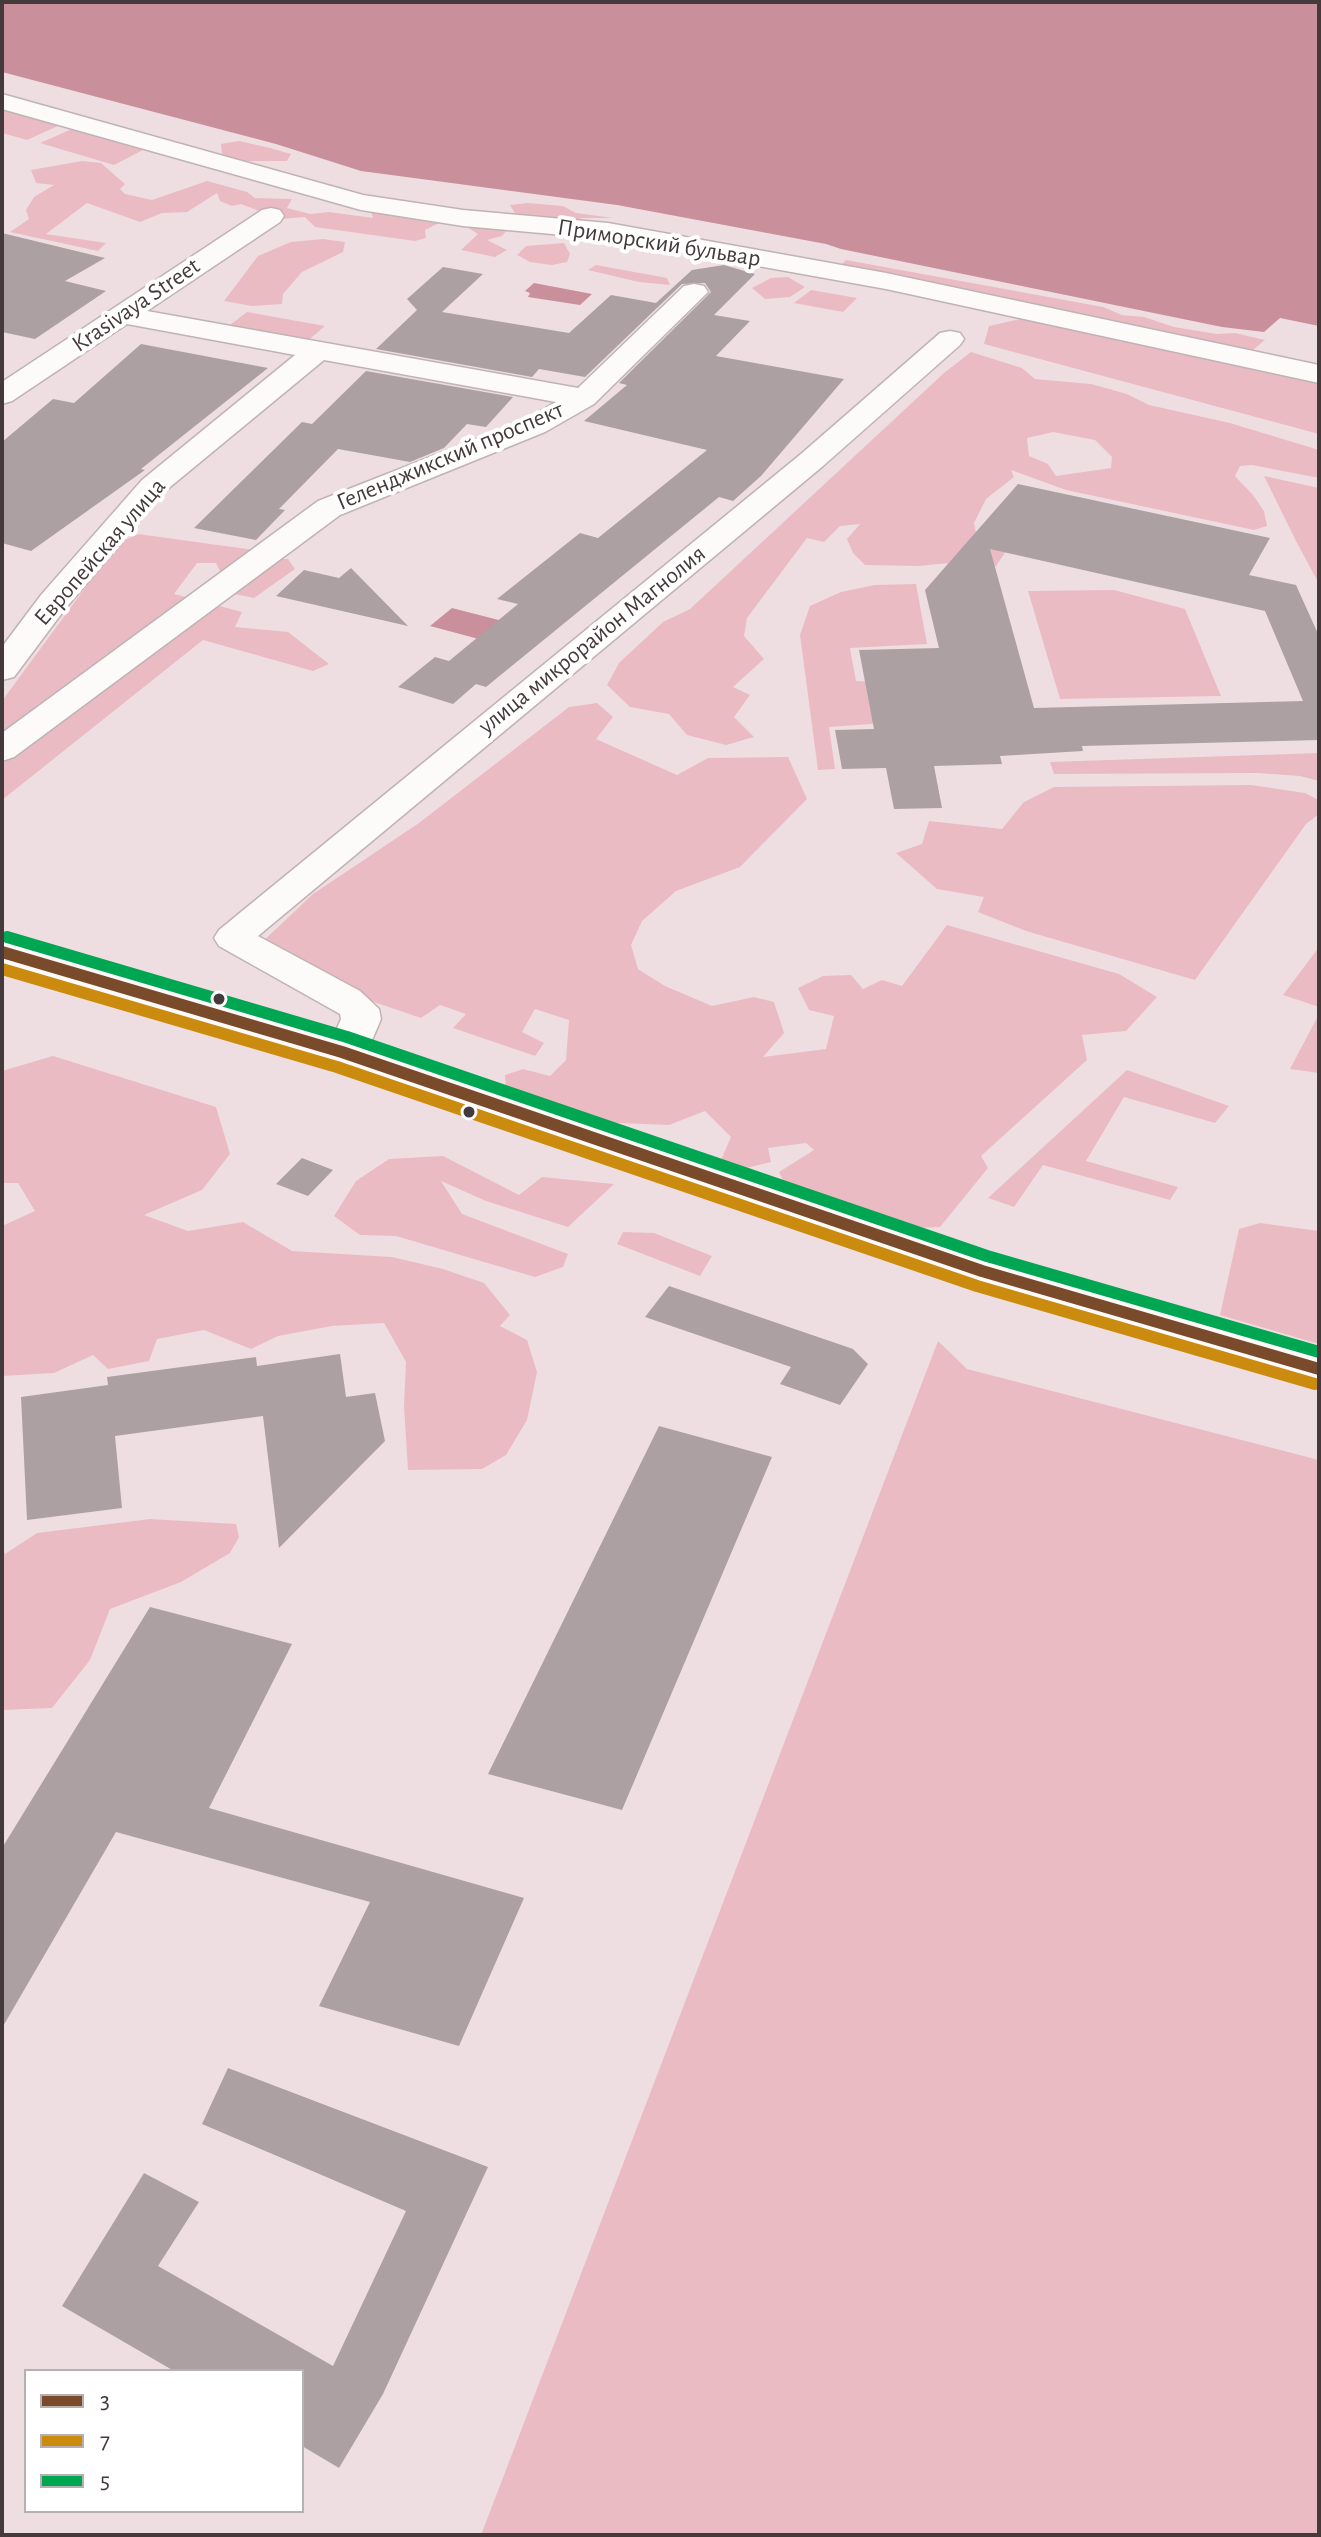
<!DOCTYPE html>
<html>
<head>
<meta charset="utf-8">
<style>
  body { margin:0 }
  #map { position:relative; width:1321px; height:2537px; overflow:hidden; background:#efdee1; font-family:"Alegreya Sans",sans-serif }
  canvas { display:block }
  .frame { position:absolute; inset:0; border:4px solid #453a3b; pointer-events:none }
  .legend { position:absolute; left:24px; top:2369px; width:280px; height:144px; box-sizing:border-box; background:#fff; border:2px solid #b5b0b1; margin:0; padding:10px 14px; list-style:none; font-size:24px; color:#453a3b }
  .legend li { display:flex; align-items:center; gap:16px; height:40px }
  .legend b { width:40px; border:2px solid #b5b0b1 }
</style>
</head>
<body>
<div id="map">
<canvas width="1321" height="2537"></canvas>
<div class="frame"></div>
<ul class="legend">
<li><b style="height:10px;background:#7a4b2a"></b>3</li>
<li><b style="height:10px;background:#ca8b0f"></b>7</li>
<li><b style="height:10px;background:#00a651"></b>5</li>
</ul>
</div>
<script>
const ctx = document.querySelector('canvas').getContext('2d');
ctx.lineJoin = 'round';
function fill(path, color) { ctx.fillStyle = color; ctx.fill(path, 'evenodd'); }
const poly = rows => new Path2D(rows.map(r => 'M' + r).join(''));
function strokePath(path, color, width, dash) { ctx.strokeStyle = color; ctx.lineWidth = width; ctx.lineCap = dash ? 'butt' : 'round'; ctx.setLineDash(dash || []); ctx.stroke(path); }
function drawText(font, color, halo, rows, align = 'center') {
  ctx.font = font + ' "Alegreya Sans",sans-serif'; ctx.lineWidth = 8; ctx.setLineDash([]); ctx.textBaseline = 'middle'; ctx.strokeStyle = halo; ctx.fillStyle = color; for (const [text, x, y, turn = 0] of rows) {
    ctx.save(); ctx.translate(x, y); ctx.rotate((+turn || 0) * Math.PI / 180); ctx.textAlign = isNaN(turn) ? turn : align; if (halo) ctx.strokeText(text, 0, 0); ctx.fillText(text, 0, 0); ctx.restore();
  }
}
fill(poly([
  [2,104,69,121,27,140,2,133],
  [72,129,143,150,114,165,40,143],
  [239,141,270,148,291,154,287,161,230,161,222,154,221,144],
  [82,161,101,163,125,184,120,189,125,194,152,200,207,181,247,192,255,198,292,199,287,208,310,214,329,212,373,218,370,208,507,230,502,236,487,240,507,250,495,257,461,250,478,234,465,226,439,223,425,230,426,238,415,241,315,227,305,217,280,219,241,204,232,206,220,201,217,193,187,212,162,213,140,222,87,203,46,234,106,243,98,251,10,232,29,219,26,210,34,197,54,185,36,183,31,170],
  [528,203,563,206,576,213,613,218,583,218,560,223,515,213,510,205],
  [323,239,345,242,343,252,302,272,283,294,282,304,252,306,224,301,258,256,291,242],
  [564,243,570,254,567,262,552,265,530,262,517,255,526,246],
  [846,260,1103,307,1122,315,1144,317,1174,327,1217,334,1235,333,1265,340,1253,350,841,265],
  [596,265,667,278,670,285,639,282,588,270],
  [788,277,805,287,790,297,765,299,752,288,771,278],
  [811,290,857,298,843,312,794,303],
  [247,312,325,326,305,343,226,328],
  [1034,316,1319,378,1319,434,984,344,989,326],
  [971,352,1022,368,1035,379,1091,384,1127,394,1149,405,1230,423,1319,450,1319,478,1252,465,1240,466,1235,476,1253,495,1264,511,1267,526,1254,530,1066,490,1011,470,1014,477,986,499,974,523,976,533,1006,551,996,566,980,569,960,562,918,566,865,565,853,553,847,539,860,524,840,526,824,542,807,538,747,618,744,636,764,659,733,687,750,695,734,717,754,737,726,745,687,735,669,714,630,707,607,685,619,663,663,622,690,609,944,373],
  [1053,432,1095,440,1112,457,1111,468,1056,476,1048,464,1029,456,1027,438],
  [1264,476,1319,488,1319,584,1296,541],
  [138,534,254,550,262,559,288,559,295,569,254,598,230,593,216,563,197,563,174,594,242,612,235,627,288,632,329,664,313,671,203,640,2,800,2,701,118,543],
  [916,584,927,644,850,648,856,681,878,682,885,723,829,727,835,769,818,770,800,635,810,606,841,592,875,585],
  [1114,590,1185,609,1221,696,1060,699,1028,591],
  [597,703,613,717,596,739,677,775,708,758,788,757,807,799,740,867,676,891,642,921,631,945,638,969,665,986,712,1006,754,997,774,1002,784,1033,763,1057,826,1049,834,1016,809,1010,798,988,823,976,851,975,863,989,882,980,902,986,947,925,1119,974,1157,997,1126,1031,1082,1035,1087,1060,981,1156,988,1168,940,1227,916,1228,787,1188,779,1172,814,1150,806,1143,768,1148,771,1162,738,1170,721,1160,731,1137,705,1111,669,1125,596,1122,506,1089,505,1075,523,1069,550,1076,566,1060,569,1020,535,1009,522,1032,544,1043,535,1056,453,1028,466,1014,440,1005,421,1018,368,1000,258,946,313,894,419,823,569,707],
  [1319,753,1319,781,1300,776,1258,773,1054,774,1050,762],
  [1251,785,1305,793,1319,800,1319,814,1306,824,1195,980,1026,931,978,912,984,897,937,889,896,853,922,844,929,821,1002,829,1024,802,1054,787],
  [1319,947,1319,1007,1283,995],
  [1319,1014,1319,1073,1290,1069],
  [53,1056,216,1107,230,1154,202,1190,144,1215,188,1231,243,1222,292,1251,392,1257,443,1269,484,1283,510,1315,500,1326,527,1340,537,1372,527,1420,506,1455,482,1469,408,1470,404,1406,406,1362,384,1323,332,1326,278,1336,251,1349,204,1330,157,1339,149,1361,108,1369,93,1355,54,1373,2,1376,2,1226,35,1211,18,1183,2,1183,2,1071],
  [1127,1070,1229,1106,1215,1123,1124,1097,1086,1161,1178,1187,1170,1200,1043,1165,1014,1207,988,1198],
  [443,1156,519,1195,542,1177,614,1184,568,1227,486,1201,441,1181,462,1214,568,1254,563,1267,535,1277,396,1236,360,1235,334,1216,356,1181,389,1159],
  [1260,1223,1319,1231,1319,1344,1220,1315,1239,1229],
  [623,1232,654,1233,712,1256,700,1276,617,1244],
  [938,1341,967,1369,1319,1460,1319,2535,481,2535],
  [150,1519,236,1524,239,1537,230,1553,181,1582,110,1609,90,1660,52,1708,2,1710,2,1547,5,1554,37,1533]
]), '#ebbbc4');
fill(poly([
  [2,2,1319,2,1319,326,1280,318,1264,332,1222,327,841,249,826,244,617,205,361,171,276,144,2,72],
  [534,283,592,294,580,305,528,297,530,293,525,291],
  [452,608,522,626,501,645,430,626]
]), '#c9909b');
fill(poly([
  [2,233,105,258,65,281,106,291,35,339,2,332],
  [724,265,755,274,714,315,750,321,716,356,844,379,761,476,733,501,719,497,486,687,476,684,453,704,398,687,435,657,449,661,518,604,497,599,580,533,598,538,707,450,584,421,627,385,619,383,711,292,705,283,682,284,585,377,539,369,532,377,376,349,417,310,407,299,443,267,483,274,442,312,569,333,611,295,656,303,692,270],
  [141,344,268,368,141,469,145,470,31,551,2,543,2,442,53,399,74,403],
  [366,371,513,397,486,427,467,424,444,448,410,462,338,449,279,509,285,510,256,540,194,528,302,422,312,424],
  [1018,484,1270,538,1249,575,1296,585,1319,636,1319,740,1082,746,1083,751,1000,756,1002,764,934,766,942,808,894,809,886,768,842,769,835,730,874,729,859,650,939,648,925,590],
  [990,549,1265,611,1303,701,1034,708],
  [351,568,408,626,276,596,304,570,339,578],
  [302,1158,333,1170,308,1196,276,1184],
  [669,1286,853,1349,868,1364,840,1405,780,1384,791,1367,645,1317],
  [340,1354,346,1397,375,1393,385,1441,279,1548,263,1416,115,1436,122,1508,27,1520,21,1397,108,1385,107,1377,256,1357,257,1366],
  [659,1426,772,1457,622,1810,488,1774],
  [150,1607,292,1644,209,1808,524,1898,459,2046,319,2006,370,1902,116,1832,2,2028,2,1848],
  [228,2068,488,2167,383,2394,339,2468,302,2446,302,2371,174,2371,62,2306,144,2173,199,2202,158,2266,333,2366,406,2211,202,2124]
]), '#ada0a3');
const street = poly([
  [2,94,363,195,463,210,608,223,886,273,1319,365,1319,383,886,289,608,239,463,226,361,210,2,109,2,94],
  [271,208,280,210,284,216,280,222,147,311,578,388,684,286,694,284,704,286,708,292,594,404,545,432,340,515,14,757,2,761,2,733,318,501,525,420,556,402,324,360,164,492,65,609,14,677,2,680,2,647,41,595,142,480,295,355,127,324,12,401,2,404,2,382,262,210,271,208],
  [950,331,960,333,964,339,960,345,823,466,258,936,360,991,379,1009,381,1019,373,1038,356,1061,342,1064,328,1061,322,1052,334,1035,341,1019,340,1014,219,946,214,938,219,930,801,454,940,333,950,331]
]);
const primary = poly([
  [2,940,356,1043,998,1261,1319,1353,1319,1385,966,1281,328,1061,2,964,2,940]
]);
strokePath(street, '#c0b3b5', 3);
strokePath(primary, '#c0b3b5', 3);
fill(street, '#fdfafa');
fill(primary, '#fdfafa');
strokePath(poly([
  [2,952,342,1052,982,1271,1319,1369]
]), '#7a4b2a', 12);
strokePath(poly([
  [2,969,337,1067,977,1286,1315,1384]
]), '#ca8b0f', 12);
strokePath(poly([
  [7,937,347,1037,987,1256,1319,1352]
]), '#00a651', 12);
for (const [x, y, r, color] of [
  [219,999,7,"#453a3b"],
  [469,1112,7,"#453a3b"]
]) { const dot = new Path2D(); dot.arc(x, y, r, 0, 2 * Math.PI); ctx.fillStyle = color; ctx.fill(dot); strokePath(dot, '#fff', 3); }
drawText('24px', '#453a3b', '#fff', [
  ["Приморский бульвар",659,243,9],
  ["Krasivaya Street",136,305,-34],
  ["Геленджикский проспект",450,456,-23],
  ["Европейская улица",100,552,-49],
  ["улица микрорайон Магнолия",592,640,-39]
]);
</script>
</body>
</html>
